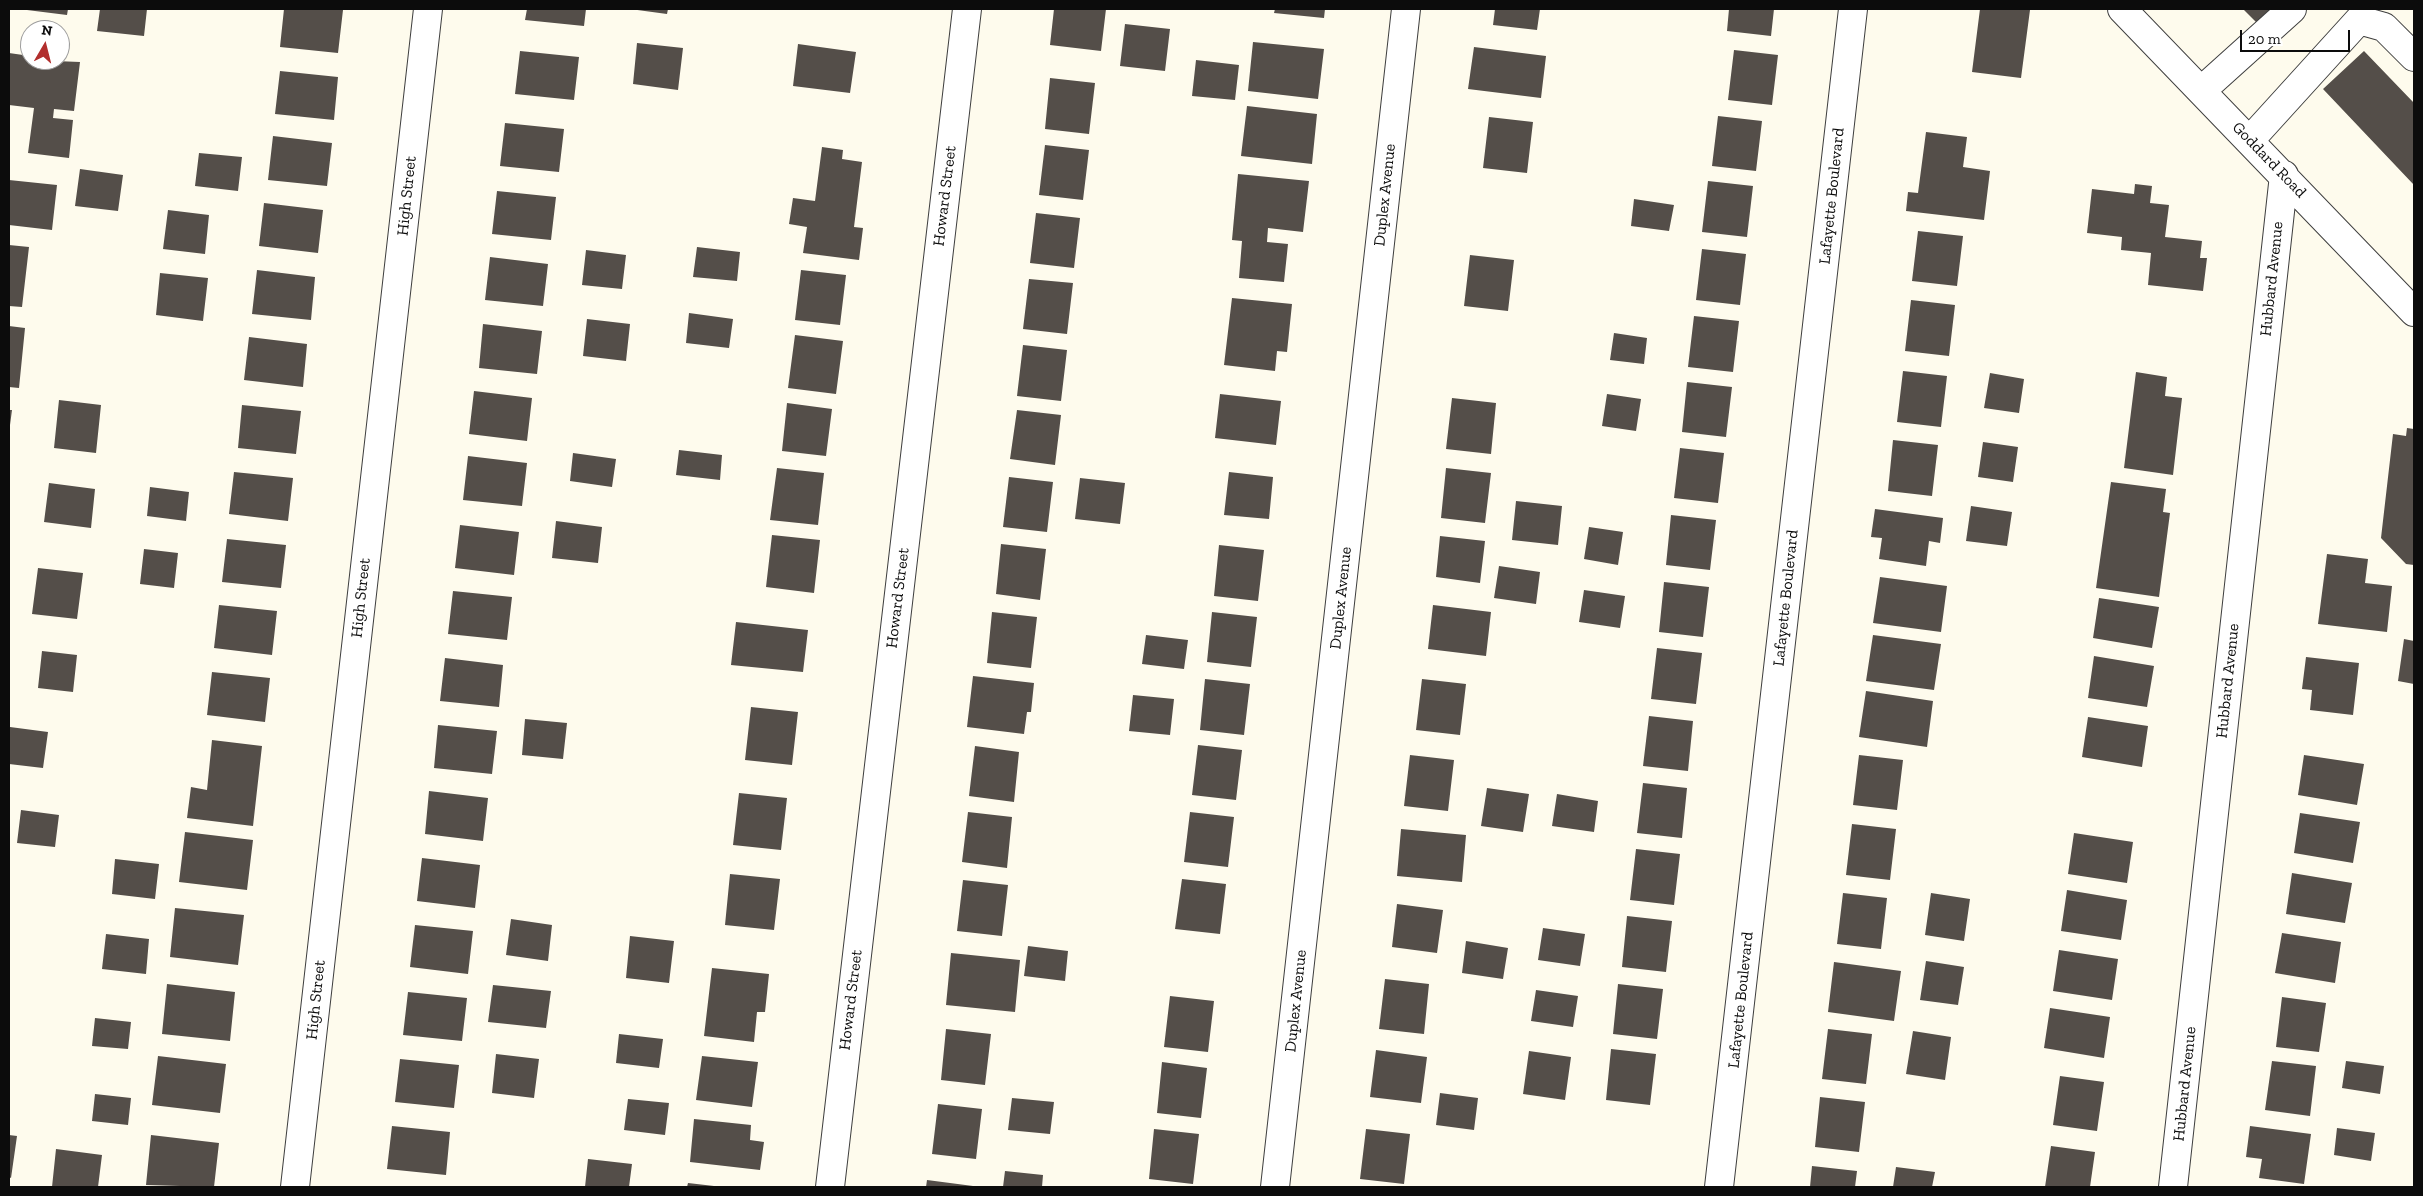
<!DOCTYPE html>
<html>
<head>
<meta charset="utf-8">
<style>
  body { margin:0 }
  #map { position:relative; width:2423px; height:1196px; overflow:hidden; background:#fefbed; font-family:"Zilla Slab",serif }
  canvas { display:block }
  .frame { position:absolute; inset:0; border:10px solid #0c0c0c; pointer-events:none }
  .north { position:absolute; left:20px; top:20px; width:50px; height:50px; box-sizing:border-box; background:#fff; border:1px solid #9e9e9e; border-radius:50%; rotate:8deg; font-size:14px; font-weight:700; line-height:20px; text-align:center; color:#0c0c0c }
  .north::after { content:''; display:block; margin:auto; width:18px; height:22px; background:#b22f2e; clip-path:polygon(50% 0,100% 100%,50% 72%,0 100%) }
  .scale { position:absolute; left:2240px; top:30px; width:110px; height:22px; box-sizing:border-box; border:2px solid #0c0c0c; border-top:0; padding-left:6px; font-size:15px; line-height:18px; white-space:nowrap; color:#0c0c0c; -webkit-text-stroke:4px #fff; paint-order:stroke }
</style>
</head>
<body>
<div id="map">
<canvas width="2423" height="1196"></canvas>
<div class="frame"></div>
<div class="north">N</div>
<div class="scale">20 m</div>
</div>
<script>
const ctx = document.querySelector('canvas').getContext('2d');
ctx.lineJoin = 'round';
function fill(path, color) { ctx.fillStyle = color; ctx.fill(path, 'evenodd'); }
const poly = rows => new Path2D(rows.map(r => 'M' + r).join(''));
function strokePath(path, color, width, dash) { ctx.strokeStyle = color; ctx.lineWidth = width; ctx.lineCap = dash ? 'butt' : 'round'; ctx.setLineDash(dash || []); ctx.stroke(path); }
function drawText(font, color, halo, rows, align = 'center') {
  ctx.font = font + ' "Zilla Slab",serif'; ctx.lineWidth = 5; ctx.setLineDash([]); ctx.textBaseline = 'middle'; ctx.strokeStyle = halo; ctx.fillStyle = color; for (const [text, x, y, turn = 0] of rows) {
    ctx.save(); ctx.translate(x, y); ctx.rotate((+turn || 0) * Math.PI / 180); ctx.textAlign = isNaN(turn) ? turn : align; if (halo) ctx.strokeText(text, 0, 0); ctx.fillText(text, 0, 0); ctx.restore();
  }
}
fill(poly([
  [19,9,68,9,67,15],
  [100,9,147,9,144,36,97,31],
  [284,9,343,10,338,53,280,47],
  [527,9,586,9,584,26,525,20],
  [630,9,668,9,667,14],
  [1054,9,1106,9,1101,51,1050,45],
  [1275,9,1325,9,1324,18,1274,13],
  [1495,9,1540,9,1537,30,1493,25],
  [1729,9,1774,9,1771,36,1727,31],
  [1980,9,2030,10,2021,78,1972,72],
  [2243,9,2281,9,2261,27],
  [1125,24,1170,29,1165,71,1120,66],
  [1253,42,1324,49,1318,99,1248,91],
  [637,43,683,48,678,90,633,84],
  [798,44,856,52,850,93,793,86],
  [1474,47,1546,56,1541,98,1468,89],
  [1734,50,1778,55,1772,105,1728,100],
  [520,51,579,57,574,100,515,94],
  [2364,51,2414,103,2414,185,2323,89],
  [9,53,30,56,30,60,80,62,74,111,54,109,53,118,73,120,69,158,28,153,34,108,9,105],
  [1196,60,1239,65,1235,100,1192,96],
  [280,71,338,77,334,120,275,114],
  [1050,78,1095,83,1089,134,1045,129],
  [1247,106,1317,114,1312,164,1241,156],
  [1718,116,1762,121,1756,171,1712,166],
  [1489,117,1533,122,1527,173,1483,168],
  [505,123,564,129,559,172,500,166],
  [1926,132,1967,137,1963,167,1990,171,1984,220,1906,211,1908,192,1918,193],
  [273,136,332,143,327,186,268,180],
  [1045,145,1089,150,1083,200,1039,195],
  [822,147,843,150,842,159,862,162,854,227,863,228,859,260,803,253,807,227,789,224,793,198,815,201],
  [199,153,242,157,238,191,195,186],
  [80,169,123,175,118,211,75,206],
  [1238,174,1309,181,1303,232,1268,228,1267,242,1288,244,1284,282,1239,278,1242,241,1232,240],
  [9,180,57,185,52,230,9,225],
  [1708,181,1753,186,1747,237,1702,232],
  [2135,184,2152,186,2150,203,2169,205,2165,237,2202,241,2200,258,2207,258,2203,291,2148,285,2151,253,2121,250,2122,237,2087,233,2092,189,2134,194],
  [497,191,556,197,551,240,492,234],
  [1634,199,1674,205,1669,231,1631,226],
  [264,203,323,210,318,253,259,246],
  [168,210,209,215,205,254,163,249],
  [1036,213,1080,218,1074,268,1030,263],
  [1918,231,1963,236,1957,286,1912,281],
  [9,245,29,247,22,307,9,306],
  [697,247,740,252,737,281,693,277],
  [1702,249,1746,254,1740,305,1696,300],
  [586,250,626,255,622,289,582,285],
  [1470,255,1514,260,1508,311,1464,306],
  [490,257,548,264,543,306,485,300],
  [257,270,315,277,311,320,252,314],
  [801,270,846,275,840,325,795,320],
  [160,273,208,278,203,321,156,315],
  [1029,279,1073,283,1067,334,1023,329],
  [1232,298,1292,304,1287,352,1277,351,1275,371,1224,365],
  [1911,300,1955,305,1949,356,1905,351],
  [689,313,733,319,729,348,686,343],
  [1694,316,1739,321,1733,372,1688,367],
  [587,319,630,324,626,361,583,356],
  [483,324,542,331,537,374,479,368],
  [9,326,25,328,19,388,9,387],
  [1614,333,1647,338,1644,364,1610,360],
  [795,335,843,341,836,394,788,388],
  [249,337,307,344,303,387,244,380],
  [1023,345,1067,350,1061,401,1017,396],
  [1903,371,1947,376,1941,427,1897,422],
  [2136,372,2167,377,2165,396,2182,398,2173,475,2124,468],
  [1990,373,2024,379,2019,413,1984,408],
  [1687,382,1732,387,1726,437,1682,432],
  [474,391,532,398,527,441,469,434],
  [1220,394,1281,401,1276,445,1215,438],
  [1607,394,1641,399,1636,431,1602,426],
  [1452,398,1496,403,1491,454,1446,449],
  [59,400,101,405,96,453,54,448],
  [787,403,832,409,826,456,782,451],
  [242,405,301,411,296,454,238,448],
  [9,410,12,410,10,425,9,425],
  [1017,410,1061,415,1055,465,1010,459],
  [2407,428,2414,429,2414,565,2406,564,2381,538,2393,434,2406,436],
  [1893,440,1938,445,1932,496,1888,491],
  [1983,442,2018,447,2013,482,1978,477],
  [1680,448,1724,453,1718,503,1674,498],
  [679,450,722,455,720,480,676,475],
  [573,453,616,459,612,487,570,481],
  [468,456,527,463,522,506,463,500],
  [777,468,824,473,818,525,770,520],
  [1446,468,1491,473,1485,523,1441,518],
  [234,472,293,478,288,521,229,514],
  [1229,472,1273,477,1269,519,1224,515],
  [1009,477,1053,482,1047,532,1003,527],
  [1080,478,1125,483,1120,524,1075,519],
  [2111,482,2166,489,2163,512,2170,513,2159,597,2096,588],
  [49,483,95,489,91,528,44,522],
  [150,487,189,492,186,521,147,516],
  [1516,501,1562,506,1558,545,1512,540],
  [1971,506,2012,512,2007,546,1966,541],
  [1875,509,1943,518,1940,543,1929,541,1926,566,1879,559,1882,538,1871,537],
  [1671,515,1716,520,1710,570,1666,565],
  [556,521,602,527,598,563,552,558],
  [460,525,519,532,514,575,455,568],
  [1589,527,1623,532,1618,565,1584,559],
  [772,535,820,540,814,593,766,587],
  [1440,536,1485,541,1480,583,1436,577],
  [227,539,286,545,281,588,222,582],
  [1001,544,1046,549,1040,600,996,594],
  [1219,545,1264,550,1258,601,1214,596],
  [144,549,178,553,174,588,140,584],
  [2327,554,2368,559,2365,583,2392,586,2387,632,2318,624],
  [1499,566,1540,572,1536,604,1494,598],
  [38,568,83,573,77,619,32,614],
  [1880,577,1947,586,1941,632,1873,623],
  [1664,582,1709,587,1703,637,1659,632],
  [1584,590,1625,596,1620,628,1579,622],
  [453,591,512,597,507,640,448,634],
  [2099,598,2159,607,2152,648,2093,638],
  [219,605,277,611,272,655,214,648],
  [1433,605,1491,612,1486,656,1428,649],
  [992,612,1037,617,1031,668,987,663],
  [1212,612,1257,617,1251,667,1207,662],
  [736,622,808,630,803,672,731,665],
  [1146,635,1188,640,1184,669,1142,664],
  [1873,635,1941,644,1934,690,1866,681],
  [2404,639,2414,641,2414,684,2398,681],
  [1657,648,1702,653,1696,704,1651,699],
  [42,651,77,655,73,692,38,688],
  [2094,656,2154,666,2147,707,2088,698],
  [2306,657,2359,663,2353,715,2310,710,2312,690,2302,689],
  [445,658,503,665,499,707,440,701],
  [212,672,270,678,265,722,207,715],
  [973,676,1034,683,1031,712,1027,712,1024,734,967,727],
  [1205,679,1250,684,1244,735,1200,730],
  [1422,679,1466,684,1460,735,1416,730],
  [1866,691,1933,701,1927,747,1859,737],
  [1133,695,1174,699,1170,735,1129,731],
  [751,707,798,712,792,765,745,760],
  [1649,716,1693,721,1688,771,1643,766],
  [2088,717,2148,726,2142,767,2082,757],
  [525,719,567,723,563,759,522,755],
  [438,725,497,731,492,774,434,768],
  [10,727,48,732,43,768,9,764],
  [212,740,262,746,253,826,187,818,191,787,207,790],
  [1198,745,1242,750,1236,800,1192,795],
  [975,746,1019,752,1014,802,969,796],
  [1410,755,1454,760,1448,811,1404,806],
  [1859,755,1903,760,1897,810,1853,805],
  [2304,755,2364,764,2357,805,2298,795],
  [1643,783,1687,788,1682,838,1637,833],
  [1487,788,1529,794,1523,832,1481,826],
  [429,791,488,798,483,841,425,834],
  [739,793,787,798,781,850,733,845],
  [1557,794,1598,801,1594,832,1552,826],
  [21,810,59,815,55,847,17,843],
  [968,812,1012,817,1007,868,962,862],
  [1190,812,1234,817,1228,867,1184,862],
  [2300,813,2360,822,2353,863,2294,853],
  [1852,824,1896,829,1890,880,1846,875],
  [1401,829,1466,835,1462,882,1397,876],
  [185,832,253,840,247,890,179,882],
  [2074,833,2133,842,2127,883,2068,874],
  [1636,849,1680,854,1674,905,1630,900],
  [422,858,480,865,475,908,417,901],
  [115,859,159,864,155,899,112,894],
  [2292,873,2352,883,2345,923,2286,914],
  [730,874,780,879,774,930,725,925],
  [1182,879,1226,884,1220,934,1175,929],
  [963,880,1008,885,1002,936,957,931],
  [2067,890,2127,900,2121,940,2061,931],
  [1843,893,1887,898,1881,949,1837,944],
  [1931,893,1970,899,1964,941,1925,935],
  [1397,904,1443,910,1437,953,1392,947],
  [175,908,244,915,238,965,170,957],
  [1627,916,1672,921,1666,972,1622,967],
  [511,919,552,925,548,961,506,955],
  [415,925,473,931,468,974,410,967],
  [1543,928,1585,934,1580,966,1538,960],
  [2282,933,2341,942,2335,983,2275,973],
  [106,934,149,939,146,974,102,969],
  [630,936,674,941,669,983,626,978],
  [1466,941,1508,948,1503,979,1462,973],
  [1028,946,1068,951,1065,981,1024,976],
  [2059,950,2118,959,2112,1000,2053,991],
  [951,953,1020,960,1015,1012,946,1005],
  [1926,961,1964,967,1958,1005,1920,1000],
  [1834,962,1901,971,1894,1021,1828,1012],
  [712,968,769,974,765,1012,757,1012,754,1042,704,1036],
  [1385,979,1429,984,1424,1034,1379,1029],
  [167,984,235,992,230,1041,162,1034],
  [1618,984,1663,989,1657,1039,1613,1034],
  [493,985,551,991,546,1028,488,1022],
  [1536,990,1578,996,1573,1027,1531,1021],
  [408,992,467,998,462,1041,403,1035],
  [1170,996,1214,1001,1208,1052,1164,1047],
  [2282,997,2326,1003,2319,1052,2276,1047],
  [2050,1008,2110,1017,2104,1058,2044,1048],
  [95,1018,131,1022,128,1049,92,1046],
  [946,1029,991,1034,985,1085,941,1080],
  [1828,1029,1872,1034,1866,1084,1822,1079],
  [1913,1031,1951,1037,1945,1080,1906,1074],
  [619,1034,663,1039,659,1068,616,1063],
  [1611,1049,1656,1054,1650,1105,1606,1100],
  [1376,1050,1427,1057,1421,1103,1370,1097],
  [1529,1051,1571,1057,1565,1100,1523,1094],
  [496,1054,539,1059,534,1098,492,1093],
  [158,1056,226,1064,220,1113,152,1105],
  [702,1056,758,1062,752,1107,696,1100],
  [400,1059,459,1065,454,1108,395,1102],
  [2272,1061,2316,1066,2310,1116,2265,1110],
  [2346,1061,2384,1066,2380,1094,2342,1088],
  [1162,1062,1207,1068,1201,1118,1157,1113],
  [2060,1076,2104,1082,2097,1131,2053,1125],
  [1440,1093,1478,1098,1474,1130,1436,1125],
  [95,1094,131,1098,128,1125,92,1121],
  [1820,1097,1865,1102,1859,1152,1815,1147],
  [1012,1098,1054,1102,1050,1134,1008,1130],
  [628,1099,669,1103,665,1135,624,1130],
  [938,1104,982,1109,976,1159,932,1154],
  [694,1119,751,1125,750,1140,764,1142,760,1170,690,1162],
  [392,1126,450,1132,446,1175,387,1169],
  [2250,1126,2311,1134,2304,1184,2259,1178,2262,1159,2246,1157],
  [2337,1128,2375,1133,2371,1161,2334,1155],
  [1154,1129,1199,1134,1193,1184,1149,1179],
  [1366,1129,1410,1134,1404,1184,1360,1179],
  [9,1135,17,1136,11,1178,9,1177],
  [151,1135,219,1143,214,1187,146,1185],
  [2051,1146,2095,1152,2090,1187,2045,1187],
  [56,1149,102,1155,98,1187,52,1187],
  [588,1159,632,1164,629,1187,585,1187],
  [1812,1166,1857,1171,1855,1187,1810,1187],
  [1896,1167,1935,1172,1932,1187,1893,1187],
  [1005,1171,1043,1175,1042,1187,1003,1187],
  [927,1180,973,1186,972,1187,926,1187],
  [688,1183,714,1186,714,1187,687,1187]
]), '#544e49');
const minor = poly([
  [2122,9,2414,312],
  [2201,91,2292,9],
  [2250,140,2359,20,2384,27,2414,57],
  [295,1187,428,9],
  [830,1187,967,9],
  [1275,1187,1406,9],
  [1719,1187,1853,9],
  [2173,1187,2284,175]
]);
strokePath(minor, '#3f3f3f', 30);
strokePath(minor, '#fff', 28);
drawText('16px', '#0c0c0c', '#fff', [
  ["Goddard Road",2269,160,46],
  ["Duplex Avenue",1385,195,-84],
  ["High Street",407,196,-84],
  ["Howard Street",945,196,-83],
  ["Lafayette Boulevard",1832,196,-84],
  ["Hubbard Avenue",2272,279,-84],
  ["High Street",361,598,-84],
  ["Howard Street",898,598,-83],
  ["Duplex Avenue",1341,598,-84],
  ["Lafayette Boulevard",1786,598,-84],
  ["Hubbard Avenue",2228,681,-84],
  ["High Street",316,1000,-84],
  ["Howard Street",851,1000,-83],
  ["Lafayette Boulevard",1741,1000,-84],
  ["Duplex Avenue",1296,1001,-84],
  ["Hubbard Avenue",2185,1084,-84]
]);
</script>
</body>
</html>
